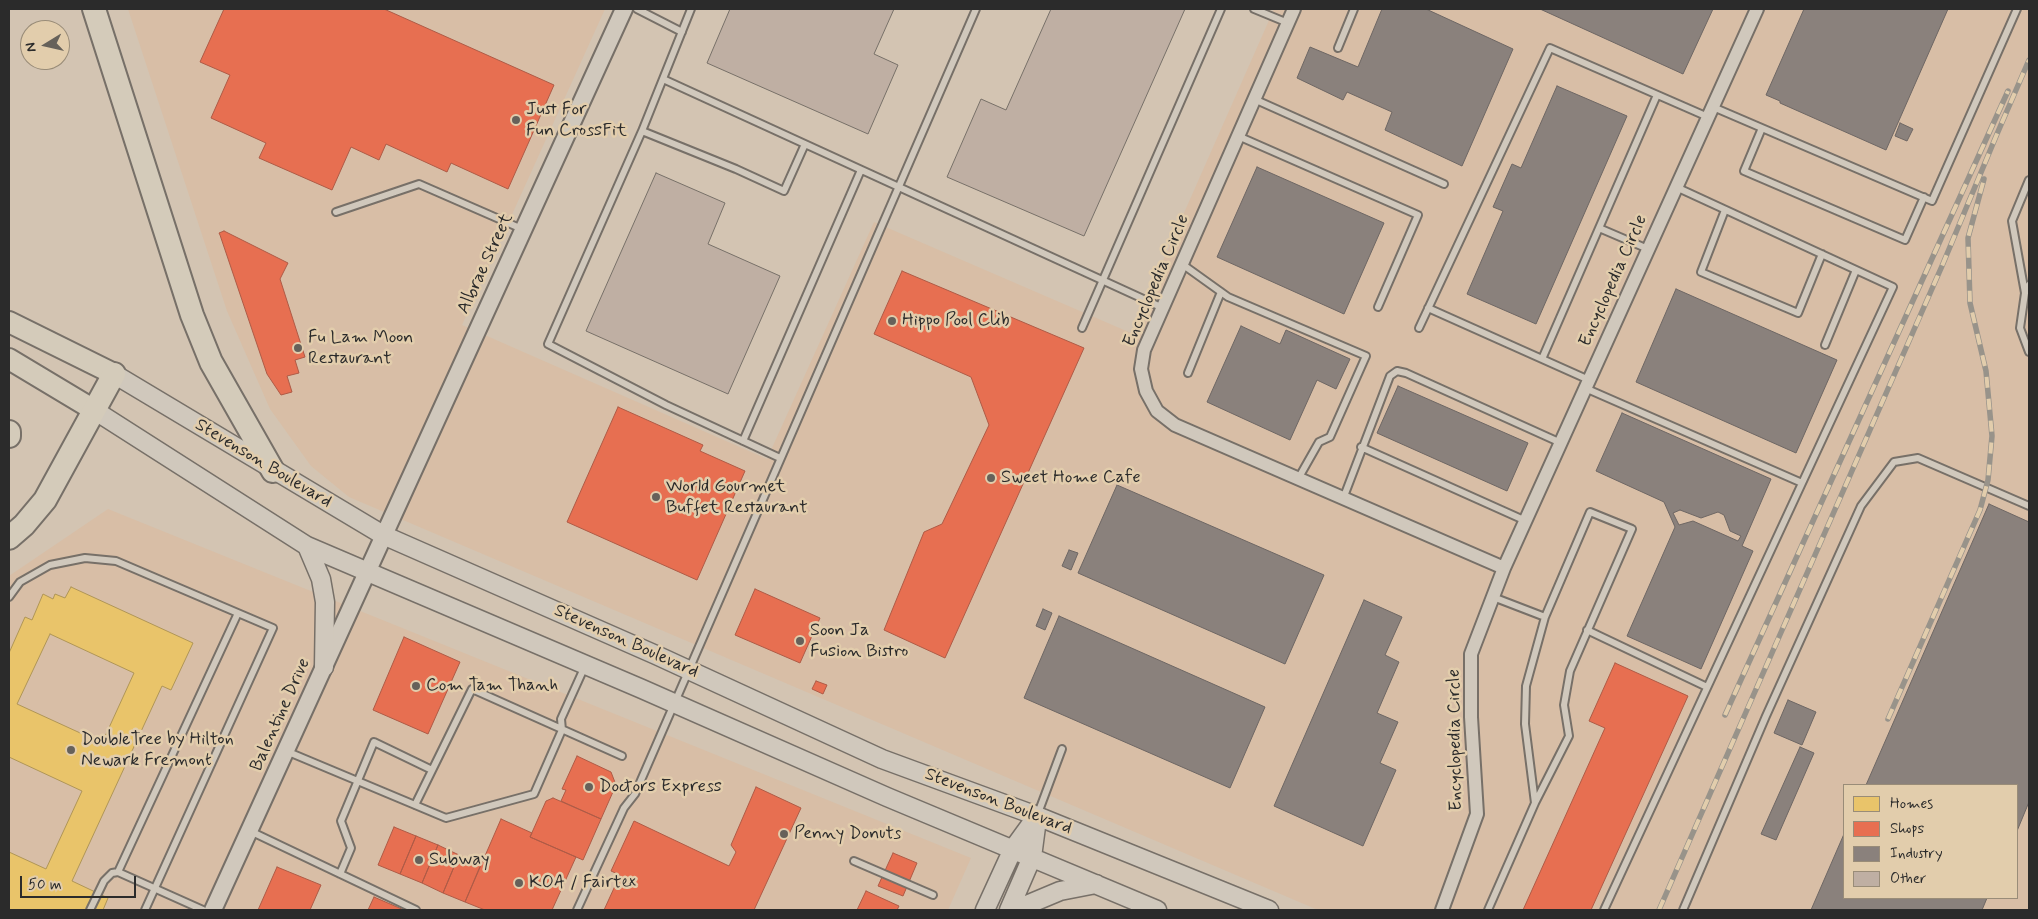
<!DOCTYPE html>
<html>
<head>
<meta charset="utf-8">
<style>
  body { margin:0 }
  #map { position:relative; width:2038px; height:919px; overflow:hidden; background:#d3c4b2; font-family:Mynerve,sans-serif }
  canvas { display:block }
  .frame { position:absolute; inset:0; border:10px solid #2b2b2b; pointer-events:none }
  .legend { position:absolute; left:1843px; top:784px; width:175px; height:115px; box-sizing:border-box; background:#e2cdac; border:1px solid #998c78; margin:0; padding:6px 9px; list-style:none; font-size:15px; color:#2b2b2b }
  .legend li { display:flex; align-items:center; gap:10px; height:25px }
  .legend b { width:25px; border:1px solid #998c78 }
  .north { position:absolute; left:20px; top:20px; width:50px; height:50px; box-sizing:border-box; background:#e2cdac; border:1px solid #998c78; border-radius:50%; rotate:261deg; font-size:14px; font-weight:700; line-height:20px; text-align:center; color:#2b2b2b }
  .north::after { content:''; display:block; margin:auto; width:18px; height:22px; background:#66615a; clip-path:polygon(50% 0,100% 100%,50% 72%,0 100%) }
  .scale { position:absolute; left:20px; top:876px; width:116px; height:22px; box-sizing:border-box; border:2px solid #2b2b2b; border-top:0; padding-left:6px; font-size:15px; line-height:18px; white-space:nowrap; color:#2b2b2b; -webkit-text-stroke:4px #e2cdac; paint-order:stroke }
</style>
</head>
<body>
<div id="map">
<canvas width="2038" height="919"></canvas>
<div class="frame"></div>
<ul class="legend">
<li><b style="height:14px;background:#e9c46a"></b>Homes</li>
<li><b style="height:14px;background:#e76f51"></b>Shops</li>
<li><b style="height:14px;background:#8a817c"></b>Industry</li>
<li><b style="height:14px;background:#bfafa3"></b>Other</li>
</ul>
<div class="north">N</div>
<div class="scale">50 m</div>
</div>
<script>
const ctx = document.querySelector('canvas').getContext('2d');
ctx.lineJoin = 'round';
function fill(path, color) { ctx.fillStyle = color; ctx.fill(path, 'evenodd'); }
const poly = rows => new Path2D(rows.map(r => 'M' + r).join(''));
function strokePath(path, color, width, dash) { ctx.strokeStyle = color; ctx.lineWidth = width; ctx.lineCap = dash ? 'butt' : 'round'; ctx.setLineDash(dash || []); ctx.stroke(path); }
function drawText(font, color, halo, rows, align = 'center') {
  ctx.font = font + ' Mynerve,sans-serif'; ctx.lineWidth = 5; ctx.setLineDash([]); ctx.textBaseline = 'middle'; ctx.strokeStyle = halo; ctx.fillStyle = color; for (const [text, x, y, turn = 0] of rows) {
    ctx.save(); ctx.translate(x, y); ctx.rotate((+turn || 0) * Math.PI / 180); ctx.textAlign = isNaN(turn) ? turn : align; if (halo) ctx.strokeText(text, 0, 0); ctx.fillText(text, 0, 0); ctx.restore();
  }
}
fill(poly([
  [128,9,605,9,462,325,767,459,874,222,1131,333,1274,9,2029,9,2029,910,1318,910,349,497,311,466,270,409,227,311],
  [1844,785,2017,785,2017,898,1844,898],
  [108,509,971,858,948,910,9,910,9,576]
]), '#d8bea6');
const homes = poly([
  [71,587,193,643,171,690,162,686,72,881,108,898,103,910,9,910,9,852,46,869,82,791,9,757,9,653,25,617,32,620,43,594,53,599,55,594,65,598,71,587],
  [50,634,134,673,102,743,17,704,50,634]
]);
fill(homes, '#e9c46a');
strokePath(homes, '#b09657', 1);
const shops = poly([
  [224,9,384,9,554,85,508,189,451,163,447,172,386,144,379,160,351,147,332,190,259,158,266,143,211,118,230,75,200,62,224,9],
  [224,231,288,263,280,279,305,357,295,360,299,373,287,376,292,392,281,395,267,374,220,235,219,233,224,231],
  [902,271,1084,348,945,658,884,630,924,532,942,524,989,425,971,377,874,334,902,271],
  [618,407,703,445,700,451,745,471,697,580,567,522,618,407],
  [755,589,820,618,800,663,735,635,755,589],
  [404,637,460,662,428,734,373,710,404,637],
  [1615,663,1688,696,1591,910,1523,910,1605,728,1589,721,1615,663],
  [816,681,827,685,823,694,812,689,816,681],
  [577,756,611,772,616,785,601,819,561,801,566,790,562,789,577,756],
  [756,787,801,808,754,910,604,910,620,875,611,871,634,821,729,866,736,852,731,845,756,787],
  [553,798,601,819,583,860,530,837,546,801,553,798],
  [501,819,532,833,530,837,576,857,552,910,485,910,465,902,501,819],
  [394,827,416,836,400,874,378,865,394,827],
  [416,836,438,845,422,883,400,874,416,836],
  [438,845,459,855,443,893,422,883,438,845],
  [893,853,917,863,903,896,878,886,893,853],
  [459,855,481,864,465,902,443,893,459,855],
  [277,867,321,885,310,910,258,910,277,867],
  [866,891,899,906,897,910,857,910,866,891],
  [374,897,404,910,368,910,374,897]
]);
fill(shops, '#e76f51');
strokePath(shops, '#af5b46', 1);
const industry = poly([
  [1382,9,1426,9,1513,49,1462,166,1385,130,1392,112,1347,92,1343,100,1297,78,1310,47,1358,67,1382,9],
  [1540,9,1713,9,1683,74,1540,9],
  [1804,9,1948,9,1886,150,1780,103,1780,101,1766,95,1804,9],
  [1557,86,1627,116,1536,324,1467,294,1503,211,1493,207,1512,164,1521,168,1557,86],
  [1900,123,1913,129,1907,141,1895,136,1900,123],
  [1257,167,1384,223,1344,314,1217,257,1257,167],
  [1676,289,1837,360,1796,453,1636,382,1676,289],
  [1241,326,1280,344,1286,330,1350,359,1336,389,1317,380,1290,440,1207,402,1241,326],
  [1398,386,1528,443,1507,491,1377,433,1398,386],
  [1622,413,1771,479,1742,546,1753,551,1701,669,1627,636,1675,527,1664,502,1596,471,1622,413],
  [1680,510,1701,518,1718,512,1724,515,1730,531,1741,536,1738,541,1693,521,1679,525,1673,513,1680,510],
  [1117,485,1324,575,1285,664,1078,573,1117,485],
  [1989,504,2029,522,2029,802,2017,831,2017,785,1866,785,1989,504],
  [1069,550,1078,553,1071,570,1062,566,1069,550],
  [1364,600,1402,617,1385,655,1399,662,1377,713,1398,722,1380,763,1396,770,1363,846,1274,806,1364,600],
  [1043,609,1052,613,1045,630,1036,626,1043,609],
  [1059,616,1265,707,1230,788,1024,698,1059,616],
  [1788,700,1816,712,1802,745,1774,733,1788,700],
  [1800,747,1814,753,1776,840,1761,834,1800,747],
  [1844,834,1844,898,1987,898,1982,910,1811,910,1844,834]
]);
fill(industry, '#8a817c');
strokePath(industry, '#6e6764', 1);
const building = poly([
  [730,9,894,9,874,54,898,65,868,134,707,63,730,9],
  [1051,9,1185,9,1084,236,947,177,981,99,1006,110,1051,9],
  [656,173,725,203,708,244,780,276,728,394,586,331,656,173]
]);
fill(building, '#bfafa3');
strokePath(building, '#777068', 1);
const service = poly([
  [637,9,682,32],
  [691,9,642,131,736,169,784,191,805,144],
  [1254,9,1288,23],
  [1338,48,1354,9],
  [663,79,1163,308],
  [1254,99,1444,184],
  [1713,107,1932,201,2017,9],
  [1762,128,1744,171,1905,240,1924,197],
  [642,131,548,344,666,405,780,458],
  [1238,136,1418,215,1378,307],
  [1725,210,1701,272,1798,313,1822,254],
  [336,212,419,184,522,229],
  [1599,228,1648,249],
  [1182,264,1228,297,1366,356,1330,437,1319,442,1298,479],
  [2029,285,2025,293,2020,328,2029,352],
  [2025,293,2012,221,2029,180],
  [1428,308,1589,380],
  [1082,328,1221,9],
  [1419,328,1550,48,1708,117],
  [1825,345,1856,270],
  [1542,359,1657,95],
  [1188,373,1221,292],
  [1585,388,1802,483],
  [743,441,861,170],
  [1361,447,1526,521],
  [1343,499,1390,376,1397,371,1406,373,1561,443],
  [9,597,20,582,50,565,85,558,116,561,273,628,145,910],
  [1587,630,1707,687],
  [286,751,446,818,534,794,562,730,561,719,585,666],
  [1535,803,1569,736,1564,705,1570,671,1632,529,1590,512,1545,617],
  [415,805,472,689,622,756],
  [1037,816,1062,749],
  [250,831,416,910],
  [854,861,933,895],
  [118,872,238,613],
  [340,874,351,848,341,821,374,742,432,770],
  [90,910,104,881,112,873,118,872,203,910],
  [577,910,624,808,635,794,976,9],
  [1488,910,1535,803,1525,724,1526,686,1545,617,1493,597],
  [1604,910,1893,287,1676,187],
  [1683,910,1766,716,1861,506,1894,462,1918,458,2029,506]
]);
const minor = poly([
  [1294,9,1144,350,1141,369,1146,391,1157,411,1175,425,1504,568,1757,9],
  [1442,910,1477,814,1471,717,1471,654,1504,568]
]);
const tertiary = poly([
  [213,910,624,9]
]);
const secondary = poly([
  [114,374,383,535,656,655,882,759,1037,816,1269,910],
  [94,410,307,546,642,689,887,797,1157,910],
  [307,546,321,579,325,602,324,667],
  [985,910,1013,849,1037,816],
  [1009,910,1032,857,1037,819],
  [1024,910,1029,904,1060,891,1096,884]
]);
const primary = poly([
  [9,322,114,374],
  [9,359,94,410]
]);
const motorway = poly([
  [94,9,192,315,211,362,273,471],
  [9,432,9,436],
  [9,538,24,525,45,500,114,374]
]);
strokePath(service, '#777068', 10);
strokePath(minor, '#777068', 16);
strokePath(tertiary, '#777068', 20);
strokePath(secondary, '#777068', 21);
strokePath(primary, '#777068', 24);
strokePath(motorway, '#777068', 26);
strokePath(service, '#d0c8bc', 6);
strokePath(minor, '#d0c8bc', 12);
strokePath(tertiary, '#d0c8bc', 16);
strokePath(secondary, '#d0c8bc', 18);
strokePath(primary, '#d4cbba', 20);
strokePath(motorway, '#d4cbba', 22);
const rail = poly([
  [1725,715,2008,91],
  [1888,719,1980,510,1988,480,1992,436,1986,371,1970,303,1968,238,1984,179],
  [1659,910,1942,266,1997,134,2029,60]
]);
strokePath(rail, '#98938a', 5.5);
strokePath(rail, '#e2cdac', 4, [11]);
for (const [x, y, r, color] of [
  [516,120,5,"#66615a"],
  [892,321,5,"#66615a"],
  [298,348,5,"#66615a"],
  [991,478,5,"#66615a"],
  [656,497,5,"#66615a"],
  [800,641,5,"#66615a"],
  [416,686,5,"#66615a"],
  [71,750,5,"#66615a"],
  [589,787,5,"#66615a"],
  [784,834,5,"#66615a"],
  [419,860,5,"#66615a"],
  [519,883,5,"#66615a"]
]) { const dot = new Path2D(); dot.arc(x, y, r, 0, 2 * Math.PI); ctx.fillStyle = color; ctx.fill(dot); strokePath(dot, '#e2cdac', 2); }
drawText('18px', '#2b2b2b', '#e2cdac', [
  ["Just For",526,110],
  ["Fun CrossFit",526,131],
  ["Hippo Pool Clib",902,321],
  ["Fu Lam Moon",308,338],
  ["Restaurant",308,359],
  ["Sweet Home Cafe",1001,478],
  ["World Gourmet",666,487],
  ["Buffet Restaurant",666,508],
  ["Soon Ja",810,631],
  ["Fusion Bistro",810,652],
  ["Com Tam Thanh",426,686],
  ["DoubleTree by Hilton",81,740],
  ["Newark Fremont",81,761],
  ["Doctors Express",599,787],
  ["Penny Donuts",794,834],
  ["Subway",429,860],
  ["KOA / Fairtex",529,883]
], 'left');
drawText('18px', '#2b2b2b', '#e2cdac', [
  ["Albrae Street",486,264,-65],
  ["Encyclopedia Circle",1157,281,-67],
  ["Encyclopedia Circle",1614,281,-66],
  ["Stevenson Boulevard",263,464,31],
  ["Stevenson Boulevard",626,642,24],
  ["Balentine Drive",281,715,-66],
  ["Encyclopedia Circle",1456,740,-91],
  ["Stevenson Boulevard",998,802,21]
]);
</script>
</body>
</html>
